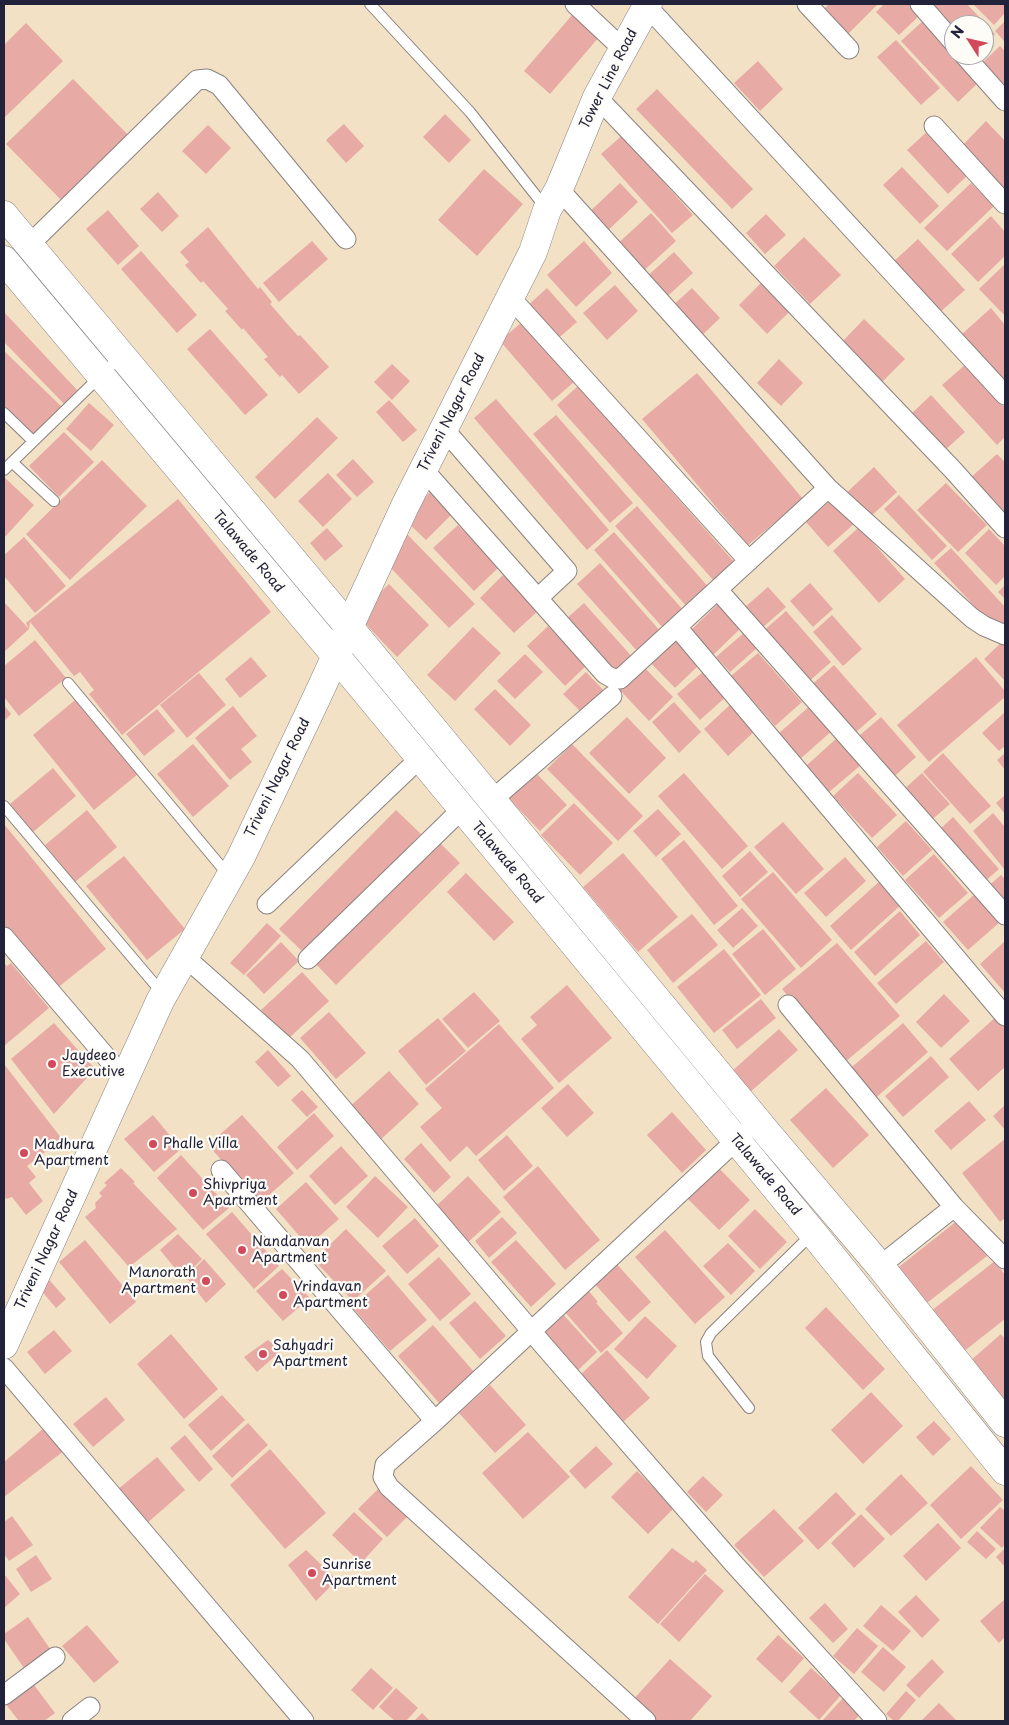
<!DOCTYPE html>
<html>
<head>
<meta charset="utf-8">
<style>
  body { margin:0 }
  #map { position:relative; width:1009px; height:1725px; overflow:hidden; background:#f2e1c5; font-family:"Playpen Sans",sans-serif }
  canvas { display:block }
  .frame { position:absolute; inset:0; border:5px solid #22223b; pointer-events:none }
  .north { position:absolute; left:944px; top:15px; width:50px; height:50px; box-sizing:border-box; background:#fdfcf7; border:1px solid #a5a5ac; border-radius:50%; rotate:305deg; font-size:14px; font-weight:700; line-height:20px; text-align:center; color:#22223b }
  .north::after { content:''; display:block; margin:auto; width:18px; height:22px; background:#d1495b; clip-path:polygon(50% 0,100% 100%,50% 72%,0 100%) }
</style>
</head>
<body>
<div id="map">
<canvas width="1009" height="1725"></canvas>
<div class="frame"></div>
<div class="north">N</div>
</div>
<script>
const ctx = document.querySelector('canvas').getContext('2d');
ctx.lineJoin = 'round';
function fill(path, color) { ctx.fillStyle = color; ctx.fill(path, 'evenodd'); }
const poly = rows => new Path2D(rows.map(r => 'M' + r).join(''));
function strokePath(path, color, width, dash) { ctx.strokeStyle = color; ctx.lineWidth = width; ctx.lineCap = dash ? 'butt' : 'round'; ctx.setLineDash(dash || []); ctx.stroke(path); }
function drawText(font, color, halo, rows, align = 'center') {
  ctx.font = font + ' "Playpen Sans",sans-serif'; ctx.lineWidth = 4.5; ctx.setLineDash([]); ctx.textBaseline = 'middle'; ctx.strokeStyle = halo; ctx.fillStyle = color; for (const [text, x, y, turn = 0] of rows) {
    ctx.save(); ctx.translate(x, y); ctx.rotate((+turn || 0) * Math.PI / 180); ctx.textAlign = isNaN(turn) ? turn : align; if (halo) ctx.strokeText(text, 0, 0); ctx.fillText(text, 0, 0); ctx.restore();
  }
}
fill(poly([
  [829,4,878,4,846,36,822,11],
  [884,4,911,4,921,14,899,35,876,12],
  [926,4,967,4,995,34,984,44,984,25,954,25,954,34],
  [973,4,1005,4,1005,13,994,25],
  [573,14,600,36,550,94,524,71],
  [924,20,954,53,954,55,956,55,980,81,958,102,901,41],
  [1005,21,1005,42,995,31],
  [26,23,63,61,4,118,4,45],
  [896,40,940,88,921,105,877,57],
  [1000,46,1005,51,1005,94,979,66],
  [758,61,783,89,760,111,734,83],
  [73,79,133,140,66,205,6,144],
  [657,89,753,189,732,209,636,109],
  [445,114,471,140,449,163,423,137],
  [986,121,1005,141,1005,197,958,150],
  [344,124,364,146,346,163,326,140],
  [208,125,231,148,206,174,182,151],
  [929,130,970,173,948,194,907,150],
  [626,132,647,155,643,159,693,215,672,233,601,154],
  [902,167,939,206,920,224,883,185],
  [484,169,523,204,477,256,438,220],
  [620,183,638,202,603,235,585,216],
  [971,183,994,206,947,251,924,228],
  [158,192,179,216,162,232,140,209],
  [108,210,139,246,118,265,86,229],
  [651,213,676,241,638,276,613,248],
  [766,214,786,235,765,254,746,233],
  [991,216,1005,232,1005,256,978,282,951,254],
  [208,227,258,289,260,287,272,302,270,304,298,336,300,335,329,367,299,394,282,375,280,377,264,359,268,357,243,328,242,330,225,311,228,309,203,281,201,283,185,265,189,262,180,252],
  [804,237,841,275,810,304,774,266],
  [918,239,965,290,937,315,890,265],
  [312,241,328,259,279,302,263,283],
  [584,241,612,273,576,307,547,275],
  [141,251,197,315,177,333,121,269],
  [674,252,693,273,662,301,643,280],
  [1005,264,1005,316,979,289],
  [766,278,794,307,767,334,739,305],
  [615,285,638,311,607,340,583,313],
  [547,288,577,322,554,342,524,309],
  [692,288,720,318,699,338,671,307],
  [991,308,1005,325,1005,383,962,334],
  [4,312,78,391,66,406,4,342],
  [864,319,905,359,879,385,839,345],
  [522,322,574,382,552,401,500,341],
  [210,329,268,395,245,415,187,349],
  [4,351,62,407,34,436,4,406],
  [779,359,803,383,781,406,757,383],
  [392,364,410,381,392,400,374,382],
  [966,364,1005,407,1005,437,997,445,942,385],
  [697,373,803,499,748,545,642,419],
  [578,386,735,563,714,581,557,405],
  [931,395,965,432,944,451,910,415],
  [496,399,609,530,587,550,474,418],
  [389,400,417,430,403,442,376,412],
  [89,403,114,425,91,451,66,429],
  [556,415,633,503,610,523,533,434],
  [317,417,338,438,275,499,255,477],
  [64,432,94,462,59,497,29,466],
  [997,454,1005,462,1005,518,969,479],
  [353,459,374,482,357,497,336,475],
  [102,460,147,506,70,580,26,534],
  [874,467,897,492,866,521,843,496],
  [328,473,352,499,323,527,298,501],
  [4,477,34,505,4,538],
  [946,483,987,525,958,552,917,510],
  [430,492,452,514,426,540,404,519],
  [899,495,947,546,932,560,884,509],
  [833,498,855,523,828,547,806,522],
  [178,499,271,612,122,735,89,694,94,690,80,672,74,676,30,622,29,629,26,623],
  [637,506,711,590,689,609,615,526],
  [458,525,499,567,474,591,433,548],
  [859,527,905,579,879,603,833,551],
  [327,528,343,546,325,561,310,543],
  [989,529,1005,546,1005,576,996,585,965,553],
  [614,532,684,611,664,629,594,550],
  [407,534,475,604,449,628,382,559],
  [24,537,66,586,35,613,4,576,4,555],
  [951,548,1005,607,1005,624,998,631,934,563],
  [600,563,661,632,638,652,577,584],
  [504,574,539,610,514,633,480,598],
  [810,583,833,609,813,627,790,601],
  [389,584,429,625,397,657,357,615],
  [1005,585,1005,599,998,592],
  [768,587,786,607,762,628,744,608],
  [4,602,29,629,4,652],
  [584,603,634,659,615,675,566,619],
  [718,604,741,628,712,656,689,632],
  [786,611,831,662,806,684,761,633],
  [832,615,862,649,843,666,813,632],
  [548,626,587,665,565,686,527,646],
  [473,627,501,653,455,701,427,675],
  [745,632,758,647,730,672,716,657],
  [670,635,699,665,675,688,646,658],
  [1005,639,1005,681,984,659],
  [35,640,66,678,19,716,4,697,4,666],
  [758,653,802,702,775,726,731,676],
  [525,654,543,672,515,699,497,681],
  [251,657,267,676,240,698,225,679],
  [976,657,1005,691,1005,697,929,762,897,725],
  [642,665,673,697,649,721,618,688],
  [834,665,877,714,850,737,807,689],
  [705,670,728,695,700,720,677,694],
  [586,672,606,693,584,715,563,694],
  [199,673,226,705,187,738,160,705],
  [495,689,531,725,510,746,474,709],
  [75,700,138,774,94,810,33,735],
  [674,702,701,732,679,753,652,722],
  [733,702,757,729,728,756,704,729],
  [4,705,11,714,4,721],
  [811,705,833,730,800,759,778,734],
  [233,706,257,736,241,749,252,762,230,780,195,738],
  [157,709,175,731,144,756,126,734],
  [1005,712,1005,746,999,751,982,733],
  [627,717,666,758,629,794,589,753],
  [881,717,916,757,888,782,852,742],
  [838,737,862,764,829,792,806,766],
  [193,744,229,786,193,817,157,774],
  [572,744,643,816,618,841,547,769],
  [943,753,991,806,970,824,923,772],
  [1005,753,1005,770,997,760],
  [53,768,76,796,33,832,10,804],
  [535,772,567,805,540,831,508,798],
  [684,773,748,846,722,869,658,796],
  [858,773,897,815,872,838,833,796],
  [922,773,950,804,928,823,901,792],
  [1005,795,1005,814,996,803],
  [574,803,613,843,580,875,541,835],
  [658,809,681,834,656,857,633,831],
  [87,810,117,847,75,882,45,845],
  [396,810,421,834,304,953,279,929],
  [993,813,1005,827,1005,870,973,831],
  [953,817,999,869,981,885,937,832],
  [906,821,932,850,903,876,877,847],
  [783,822,824,869,796,894,754,847],
  [4,824,106,949,56,989,4,925],
  [684,840,738,906,714,925,661,859],
  [438,841,460,863,336,985,314,962],
  [750,851,768,872,740,897,722,876],
  [623,853,678,917,638,952,583,887],
  [934,854,968,893,939,918,905,880],
  [124,856,185,929,147,960,86,886],
  [845,857,866,881,826,917,804,893],
  [773,872,832,940,801,968,741,899],
  [466,873,514,922,494,941,447,892],
  [1001,875,1005,879,1005,910,986,888],
  [881,880,902,904,851,950,830,926],
  [975,894,1000,922,968,950,943,922],
  [742,908,758,926,733,948,717,930],
  [900,911,920,935,875,976,854,952],
  [692,914,718,945,673,983,647,950],
  [267,923,281,936,244,975,230,963],
  [763,929,796,969,765,995,732,954],
  [926,941,944,962,896,1004,877,983],
  [1005,941,1005,993,980,964],
  [281,942,299,961,264,994,246,975],
  [837,943,900,1016,845,1062,782,989],
  [724,949,761,995,714,1033,677,987],
  [4,963,7,966,11,963,49,1008,4,1046],
  [302,972,329,1001,288,1039,261,1010],
  [567,985,612,1038,559,1083,521,1039,537,1025,530,1017],
  [474,992,500,1021,468,1048,442,1019],
  [944,994,970,1021,941,1048,916,1022],
  [761,999,776,1018,737,1049,722,1030],
  [329,1012,366,1053,336,1079,300,1038],
  [997,1016,1005,1025,1005,1067,978,1091,949,1059],
  [438,1018,466,1051,426,1085,398,1051],
  [54,1023,95,1069,54,1114,11,1059],
  [903,1023,928,1052,871,1102,845,1073],
  [499,1024,554,1088,476,1156,467,1146,450,1162,420,1127,442,1108,425,1089],
  [779,1029,798,1050,749,1093,731,1072],
  [268,1050,291,1076,278,1087,255,1062],
  [931,1056,949,1077,903,1117,885,1096],
  [4,1064,62,1139,27,1166,36,1177,29,1183,43,1201,26,1215,12,1197,6,1199,4,1196],
  [389,1071,419,1104,377,1143,346,1110],
  [568,1084,594,1113,567,1137,541,1108],
  [826,1088,869,1135,833,1168,790,1120],
  [302,1090,318,1107,307,1117,291,1100],
  [969,1101,986,1120,951,1150,934,1131],
  [1005,1105,1005,1130,993,1116],
  [672,1112,706,1150,682,1173,647,1135],
  [314,1113,334,1136,297,1170,277,1147],
  [153,1115,181,1149,154,1172,124,1139],
  [242,1115,294,1173,260,1203,208,1145],
  [507,1135,533,1166,504,1191,478,1160],
  [1005,1139,1005,1218,1000,1222,962,1173],
  [421,1143,451,1177,434,1193,404,1159],
  [341,1146,368,1176,335,1205,309,1176],
  [181,1155,229,1208,203,1230,157,1178],
  [715,1164,750,1200,719,1230,684,1195],
  [538,1166,600,1240,565,1270,503,1197],
  [121,1168,135,1182,133,1183,177,1229,129,1267,85,1217,96,1208,95,1203,102,1196,99,1193,107,1185,104,1183],
  [375,1176,408,1207,378,1238,346,1207],
  [468,1176,501,1212,466,1244,433,1209],
  [306,1182,339,1219,308,1246,276,1209],
  [755,1209,787,1242,760,1269,728,1236],
  [232,1212,279,1266,254,1289,206,1234],
  [502,1217,517,1233,489,1258,475,1241],
  [415,1218,439,1246,407,1274,382,1246],
  [958,1220,987,1256,923,1306,895,1270],
  [346,1229,386,1271,353,1301,314,1260],
  [665,1230,725,1297,695,1324,635,1257],
  [178,1234,202,1259,183,1278,160,1250],
  [85,1240,136,1302,110,1324,59,1262],
  [516,1240,556,1284,531,1307,491,1262],
  [728,1243,755,1271,731,1295,703,1266],
  [439,1257,471,1294,440,1321,408,1284],
  [204,1259,226,1284,206,1303,186,1277],
  [614,1261,651,1302,629,1322,592,1281],
  [995,1261,1005,1275,1005,1319,963,1352,931,1311],
  [282,1269,310,1298,283,1321,256,1291],
  [45,1275,66,1299,56,1308,35,1283],
  [388,1275,427,1320,390,1351,352,1307],
  [587,1289,598,1302,596,1303,623,1333,601,1353,563,1310],
  [475,1301,506,1336,480,1359,449,1323],
  [826,1307,885,1369,863,1390,805,1328],
  [561,1312,597,1352,576,1372,540,1331],
  [645,1316,677,1346,647,1379,614,1349],
  [433,1325,475,1373,440,1404,398,1356],
  [54,1330,72,1351,45,1374,27,1352],
  [171,1334,218,1389,184,1419,137,1364],
  [1001,1334,1005,1339,1005,1401,970,1361],
  [268,1340,281,1351,257,1372,244,1357],
  [607,1350,650,1398,623,1422,580,1375],
  [490,1385,526,1425,495,1453,459,1413],
  [871,1392,903,1426,863,1464,831,1430],
  [222,1395,245,1420,211,1451,188,1425],
  [106,1397,125,1420,93,1447,73,1424],
  [934,1421,951,1439,933,1456,916,1437],
  [248,1423,268,1445,232,1478,212,1456],
  [44,1428,65,1450,4,1497,4,1462],
  [528,1432,570,1477,523,1519,482,1473],
  [185,1435,213,1469,199,1482,170,1448],
  [596,1446,613,1464,585,1489,569,1471],
  [270,1449,326,1513,285,1549,230,1485],
  [157,1457,185,1490,146,1524,117,1490],
  [971,1466,1003,1500,961,1539,930,1505],
  [637,1471,674,1508,648,1534,611,1497],
  [901,1474,928,1503,891,1536,865,1509],
  [703,1476,723,1495,706,1512,687,1492],
  [380,1487,409,1515,387,1537,358,1509],
  [836,1492,856,1514,818,1550,798,1528],
  [1000,1507,1005,1511,1005,1544,1002,1548,980,1528],
  [774,1509,804,1541,764,1577,734,1545],
  [354,1512,383,1539,361,1563,332,1535],
  [861,1514,885,1539,854,1568,831,1543],
  [12,1516,33,1545,9,1561,4,1554,4,1522],
  [938,1523,961,1548,926,1581,903,1556],
  [977,1531,996,1549,986,1559,967,1542],
  [672,1548,693,1563,696,1560,707,1570,658,1624,628,1597],
  [1005,1548,1005,1567,996,1557],
  [306,1550,337,1580,316,1601,288,1565],
  [36,1555,52,1579,31,1592,16,1569],
  [4,1574,20,1594,4,1608],
  [705,1574,724,1591,679,1642,660,1624],
  [916,1595,940,1620,922,1638,898,1612],
  [1005,1599,1005,1637,999,1643,980,1621],
  [825,1603,848,1629,833,1643,809,1618],
  [881,1605,911,1631,893,1651,863,1626],
  [28,1617,53,1653,26,1671,4,1639,4,1634],
  [87,1625,119,1662,94,1683,62,1646],
  [857,1628,878,1646,854,1674,833,1656],
  [778,1635,804,1658,782,1683,756,1659],
  [883,1647,906,1667,884,1692,861,1672],
  [670,1659,712,1696,690,1721,654,1721,632,1701],
  [932,1659,944,1672,919,1698,906,1685],
  [371,1668,393,1688,373,1710,351,1690],
  [811,1668,841,1695,819,1720,789,1692],
  [31,1681,55,1713,44,1721,19,1721,4,1702],
  [396,1688,418,1708,406,1721,395,1721,379,1707],
  [906,1691,916,1700,898,1721,894,1721,886,1714],
  [843,1698,860,1714,854,1721,822,1721],
  [939,1703,957,1721,921,1721],
  [422,1713,430,1721,414,1721]
]), '#e8aaa5');
const lane = poly([
  [370,4,470,112,545,207],
  [4,413,33,441],
  [12,462,54,501],
  [4,470,121,356],
  [68,683,229,876],
  [4,806,163,994],
  [749,1408,708,1356,706,1342,711,1333,812,1234]
]);
const street = poly([
  [575,4,624,50],
  [645,4,1005,395],
  [807,4,849,49],
  [920,4,954,43],
  [964,55,1005,101],
  [597,97,953,470,1005,528],
  [934,126,1005,204],
  [559,189,828,488,972,618,984,626,1005,635],
  [29,245,197,80,207,79,219,85,346,239],
  [510,297,749,561],
  [443,428,567,571,538,598],
  [423,469,605,674,612,678,620,679,828,488],
  [718,590,1005,915],
  [677,627,1005,1016],
  [492,800,612,696],
  [267,904,420,758],
  [4,937,125,1079],
  [185,957,300,1059,544,1346,734,1564,877,1721],
  [308,959,462,809],
  [788,1005,954,1207,1005,1259],
  [221,1170,435,1421,745,1132],
  [880,1266,954,1207],
  [4,1368,304,1721],
  [435,1421,385,1465,383,1477,389,1487,646,1721],
  [4,1695,55,1657],
  [72,1721,90,1707]
]);
const secondary = poly([
  [4,1345,160,1001,241,857,316,699,405,506,533,252,547,210,559,189,597,97,648,4]
]);
const primary = poly([
  [4,215,349,627,768,1134,880,1266,1005,1423],
  [4,260,336,656,813,1233,1005,1471]
]);
strokePath(lane, '#8a8280', 12);
strokePath(street, '#8a8280', 21);
strokePath(secondary, '#8a8280', 29);
strokePath(primary, '#8a8280', 29);
strokePath(lane, '#fff', 10);
strokePath(street, '#fff', 19);
strokePath(secondary, '#fff', 28);
strokePath(primary, '#fff', 28);
for (const [x, y, r, color] of [
  [52,1064,5,"#d1495b"],
  [153,1144,5,"#d1495b"],
  [24,1153,5,"#d1495b"],
  [193,1193,5,"#d1495b"],
  [242,1250,5,"#d1495b"],
  [206,1281,5,"#d1495b"],
  [283,1295,5,"#d1495b"],
  [263,1354,5,"#d1495b"],
  [312,1573,5,"#d1495b"]
]) { const dot = new Path2D(); dot.arc(x, y, r, 0, 2 * Math.PI); ctx.fillStyle = color; ctx.fill(dot); strokePath(dot, '#fdfcf7', 2); }
drawText('14px', '#22223b', '#fdfcf7', [
  ["Tower Line Road",609,79,-63],
  ["Triveni Nagar Road",452,413,-63],
  ["Talawade Road",248,552,50],
  ["Triveni Nagar Road",278,778,-64],
  ["Talawade Road",507,863,50],
  ["Talawade Road",765,1175,50],
  ["Triveni Nagar Road",47,1250,-65]
]);
drawText('14px', '#22223b', '#fdfcf7', [
  ["Jaydeeo",62,1056],
  ["Executive",62,1072],
  ["Phalle Villa",163,1144],
  ["Madhura",34,1145],
  ["Apartment",34,1161],
  ["Shivpriya",203,1185],
  ["Apartment",203,1201],
  ["Nandanvan",252,1242],
  ["Apartment",252,1258],
  ["Manorath",196,1273,"right"],
  ["Apartment",196,1289,"right"],
  ["Vrindavan",293,1287],
  ["Apartment",293,1303],
  ["Sahyadri",273,1346],
  ["Apartment",273,1362],
  ["Sunrise",322,1565],
  ["Apartment",322,1581]
], 'left');
</script>
</body>
</html>
